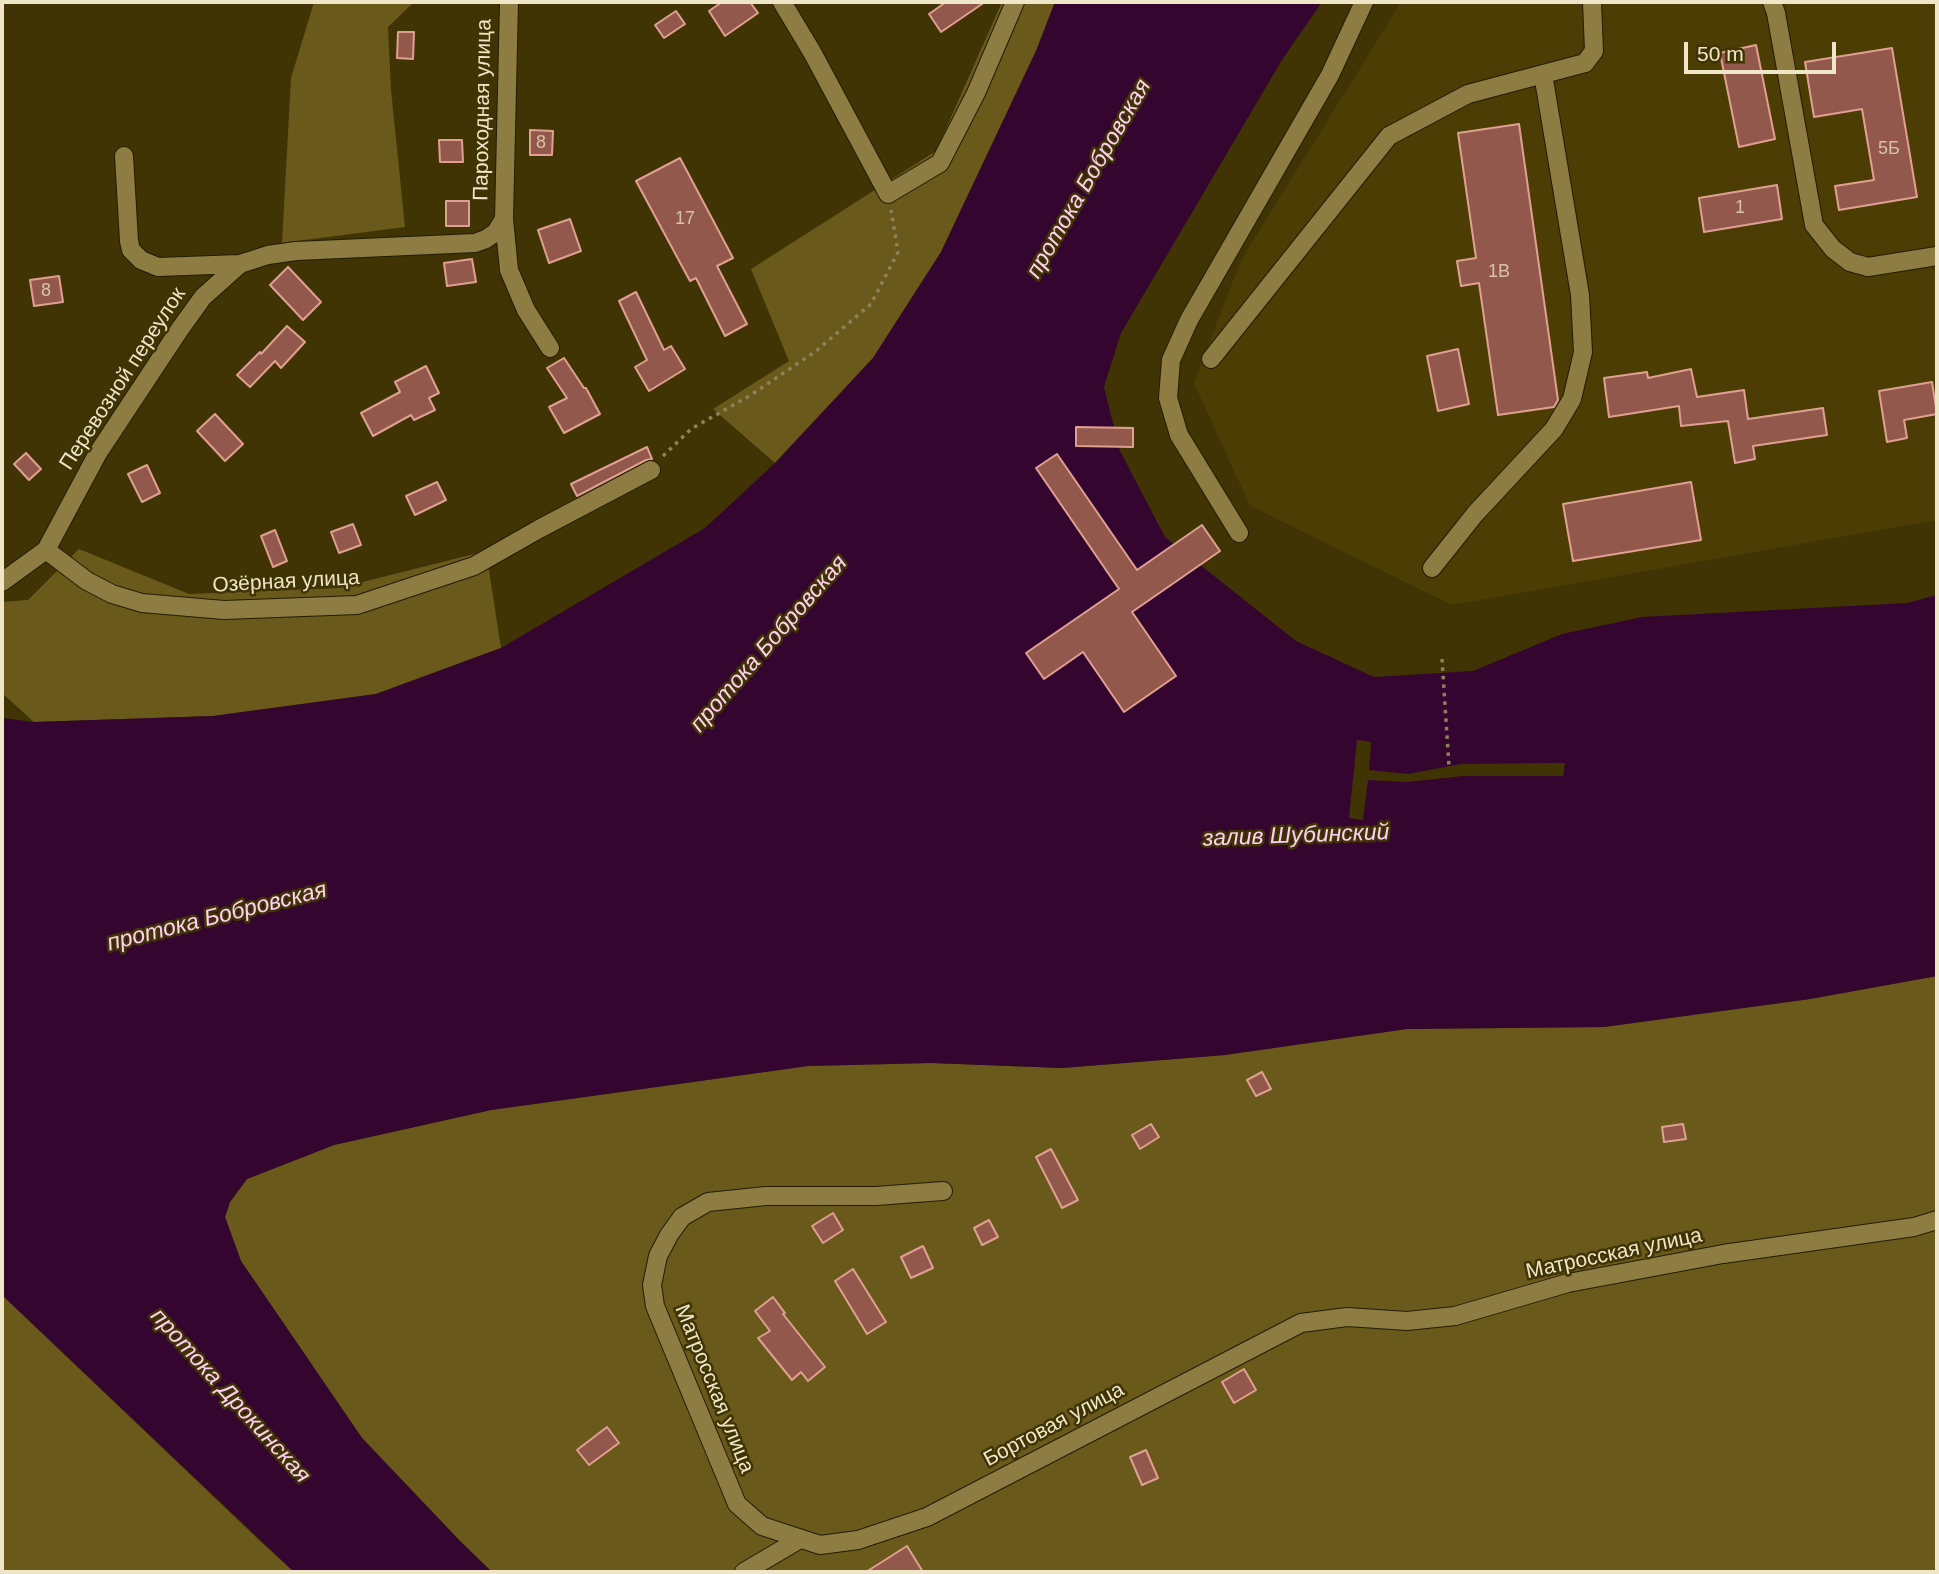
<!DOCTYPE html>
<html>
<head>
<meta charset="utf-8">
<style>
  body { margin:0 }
  #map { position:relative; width:1939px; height:1574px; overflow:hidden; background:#403404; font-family:Arial,sans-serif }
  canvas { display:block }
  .frame { position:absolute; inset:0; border:4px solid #efe6c8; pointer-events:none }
  .scale { position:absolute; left:1684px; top:42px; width:152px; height:32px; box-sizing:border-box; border:4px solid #efe6c8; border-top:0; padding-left:9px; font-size:21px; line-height:24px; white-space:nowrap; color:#efe6c8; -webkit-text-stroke:5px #403404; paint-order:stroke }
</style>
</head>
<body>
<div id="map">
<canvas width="1939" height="1574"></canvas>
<div class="frame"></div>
<div class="scale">50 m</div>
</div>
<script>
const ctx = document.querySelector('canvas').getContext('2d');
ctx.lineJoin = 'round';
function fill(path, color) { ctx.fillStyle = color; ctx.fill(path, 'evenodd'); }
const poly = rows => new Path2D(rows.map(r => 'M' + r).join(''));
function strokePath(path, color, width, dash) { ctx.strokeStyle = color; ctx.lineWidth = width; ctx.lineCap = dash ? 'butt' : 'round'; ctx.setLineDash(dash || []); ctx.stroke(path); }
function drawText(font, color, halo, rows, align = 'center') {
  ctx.font = font + ' Arial,sans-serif'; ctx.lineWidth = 5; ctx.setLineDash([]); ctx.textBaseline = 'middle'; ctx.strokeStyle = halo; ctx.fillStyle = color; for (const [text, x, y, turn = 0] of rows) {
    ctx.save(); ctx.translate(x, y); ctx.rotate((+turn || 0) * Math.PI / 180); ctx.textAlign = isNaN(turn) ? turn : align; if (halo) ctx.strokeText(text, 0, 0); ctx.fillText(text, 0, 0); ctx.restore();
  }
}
fill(poly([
  [1401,2,1937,2,1937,520,1452,605,1250,506,1194,383,1241,260]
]), '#4b3d04');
fill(poly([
  [314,2,414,2,388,27,391,90,405,227,282,243,291,78],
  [1002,2,1055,2,1036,51,941,252,873,358,775,463,713,409,789,361,751,269,936,151],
  [79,549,189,594,339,588,486,551,501,648,376,694,213,716,34,722,2,693,2,602,28,600],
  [1937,976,1937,1572,492,1572,460,1541,362,1438,241,1261,225,1217,230,1202,247,1179,334,1145,491,1110,808,1066,931,1063,1062,1068,1225,1055,1407,1029,1604,1027,1810,999],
  [2,1295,260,1541,294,1572,2,1572]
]), '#69591b');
fill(poly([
  [1055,2,1322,2,1282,60,1121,333,1104,387,1120,451,1165,537,1296,641,1374,677,1473,671,1562,634,1642,617,1907,603,1937,595,1937,976,1810,999,1604,1027,1407,1029,1225,1055,1062,1068,931,1063,808,1066,491,1110,334,1145,247,1179,230,1202,225,1217,241,1261,362,1438,460,1541,492,1572,294,1572,2,1295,2,718,34,722,213,716,376,694,501,648,705,528,775,463,873,358,941,252,1036,51]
]), '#34062f');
fill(poly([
  [1357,740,1371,742,1369,770,1408,774,1461,764,1565,763,1563,776,1463,776,1407,782,1368,780,1363,820,1349,818]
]), '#403404');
const building = poly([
  [722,2,750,2,758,13,725,36,709,11,722,2],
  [946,2,985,2,941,32,929,14,946,2],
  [676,11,685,24,664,38,655,25,676,11],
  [398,32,414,32,413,59,397,58,398,32],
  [1756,45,1775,139,1739,147,1720,53,1756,45],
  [1892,48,1917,197,1839,210,1835,186,1874,180,1862,109,1814,117,1805,62,1892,48],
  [1519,124,1558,400,1554,407,1498,415,1479,283,1461,286,1457,261,1476,258,1458,133,1519,124],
  [530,130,553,131,552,155,530,155,530,130],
  [439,140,462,140,463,162,440,162,439,140],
  [680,158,733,258,717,266,747,324,725,336,696,278,690,281,636,181,680,158],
  [1777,185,1782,219,1704,232,1699,198,1777,185],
  [446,201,469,201,469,226,446,226,446,201],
  [570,219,581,251,549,263,538,230,570,219],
  [472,259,476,282,447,286,444,263,472,259],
  [288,267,321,302,303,320,270,285,288,267],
  [59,276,63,302,34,306,30,280,59,276],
  [636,292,664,350,671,346,685,369,649,391,635,367,647,360,619,301,636,292],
  [287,326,305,342,281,368,275,361,250,387,237,375,260,352,261,354,287,326],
  [1458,349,1469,404,1438,411,1427,356,1458,349],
  [564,358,584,388,586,388,600,414,564,433,549,407,567,398,547,368,564,358],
  [426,366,439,393,429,398,435,410,414,420,411,415,373,436,361,413,400,392,395,382,426,366],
  [1691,369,1697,397,1744,390,1748,419,1823,408,1827,435,1753,446,1755,459,1735,463,1728,421,1681,426,1679,406,1609,417,1604,378,1647,372,1648,378,1691,369],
  [1932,382,1937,414,1904,420,1907,438,1887,442,1879,391,1932,382],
  [215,414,243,444,225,461,197,431,215,414],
  [1076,427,1133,428,1133,447,1076,446,1076,427],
  [647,447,652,459,646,460,577,496,571,484,647,447],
  [26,453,41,469,29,480,14,464,26,453],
  [1057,454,1137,570,1202,525,1220,551,1132,612,1176,676,1124,712,1083,652,1044,679,1026,653,1119,589,1036,468,1057,454],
  [147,465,160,493,142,502,128,474,147,465],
  [437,482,446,500,415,515,406,496,437,482],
  [1691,482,1701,540,1573,561,1563,504,1691,482],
  [353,524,361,545,339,553,331,532,353,524],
  [275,530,287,561,273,567,261,536,275,530],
  [1262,1072,1271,1089,1256,1096,1247,1080,1262,1072],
  [1151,1124,1159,1137,1140,1149,1132,1135,1151,1124],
  [1683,1124,1686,1139,1664,1142,1662,1127,1683,1124],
  [1051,1149,1078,1200,1062,1208,1036,1157,1051,1149],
  [833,1213,843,1230,823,1243,812,1226,833,1213],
  [989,1220,998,1237,982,1245,974,1228,989,1220],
  [923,1246,933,1268,911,1278,901,1257,923,1246],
  [853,1269,886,1322,867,1334,835,1281,853,1269],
  [773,1297,785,1313,783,1314,825,1367,808,1381,801,1372,792,1380,758,1338,770,1331,755,1311,773,1297],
  [1244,1369,1256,1390,1234,1403,1222,1382,1244,1369],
  [607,1427,619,1443,589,1465,577,1450,607,1427],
  [1146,1450,1158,1478,1142,1485,1130,1457,1146,1450],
  [907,1546,923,1572,866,1572,907,1546]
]);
fill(building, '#92584b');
strokePath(building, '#e0a091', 2);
const minor = poly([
  [509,2,504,219,509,270,526,310,550,348],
  [782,2,812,52,888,194,940,163,976,93,1015,2],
  [1772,2,1776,13,1814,225,1833,249,1850,262,1868,267,1937,256],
  [124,156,129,241,131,250,141,260,158,267,240,264],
  [1211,359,1389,136,1468,94,1585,63,1594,51,1592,2],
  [1239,533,1179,435,1168,398,1171,360,1189,320,1330,75,1364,2],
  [46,550,98,453,180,329,203,297,240,264,268,255,296,251,475,243,486,239,496,232,504,219],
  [1432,568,1475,514,1554,429,1572,399,1583,352,1580,295,1543,74],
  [2,582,46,550,87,581,112,594,142,603,224,610,357,605,474,566,539,529,651,470],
  [943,1191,876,1196,766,1196,708,1202,682,1217,669,1235,658,1256,652,1285,655,1306,737,1504,762,1526,820,1545,858,1540,927,1517,1301,1323,1347,1317,1407,1321,1455,1316,1568,1283,1723,1254,1914,1227,1937,1220],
  [744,1572,800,1539]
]);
strokePath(minor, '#241c00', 20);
strokePath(poly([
  [663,456,691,429,751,395,816,351,871,304,898,252,891,210],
  [1442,659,1449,766]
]), '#8d825a', 3.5, [3.5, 5]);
strokePath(minor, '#8d7d43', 18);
drawText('18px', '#d8c2a9', null, [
  ["8",541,143],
  ["5Б",1889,149],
  ["1",1740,208],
  ["17",685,219],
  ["1В",1499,272],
  ["8",46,291]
]);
drawText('21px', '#efe6c8', '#403404', [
  ["Пароходная улица",483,110,-89],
  ["Перевозной переулок",123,379,-57],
  ["Озёрная улица",286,582,-3],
  ["Матросская улица",1614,1254,-12],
  ["Матросская улица",714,1389,68],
  ["Бортовая улица",1054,1425,-28]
]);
drawText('italic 23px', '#ffcff5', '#403404', [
  ["протока Бобровская",1089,179,-60],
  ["протока Бобровская",769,644,-49],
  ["залив Шубинский",1296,836,-2],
  ["протока Бобровская",217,917,-14],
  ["протока Дрокинская",230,1396,48]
]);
</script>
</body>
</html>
